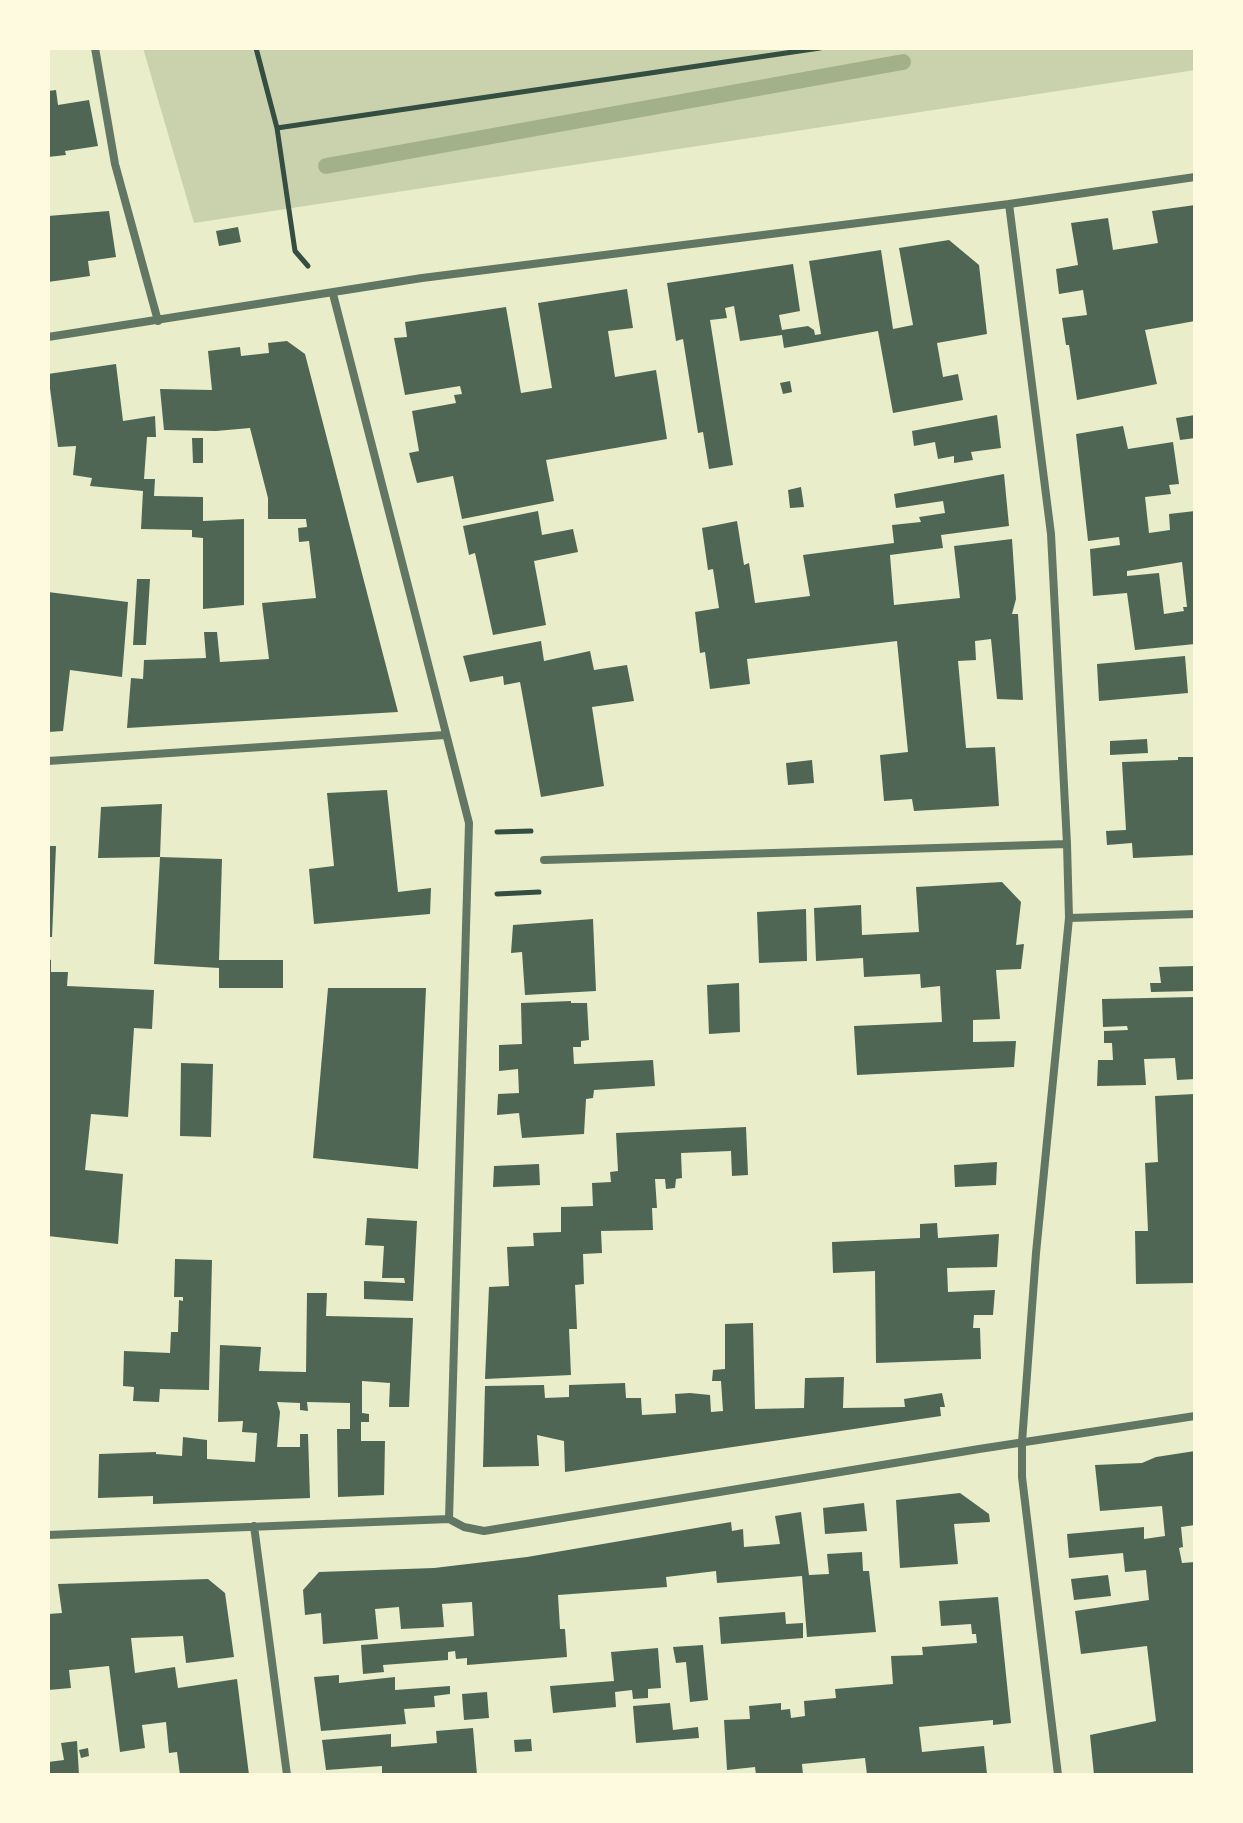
<!DOCTYPE html>
<style>
body{margin:0}
#map{position:relative;width:1243px;height:1823px;overflow:hidden;background:#e9edc9;font-family:"Nunito Sans",sans-serif}
canvas{display:block}
.frame{position:absolute;inset:0;border:50px solid #fefae0;pointer-events:none}
</style>
<div id="map">
<canvas width="1243" height="1823"></canvas>
<div class="frame"></div>
</div>
<script>
const ctx = document.querySelector('canvas').getContext('2d');
ctx.lineJoin = 'round';
function fill(path, color) {
  ctx.fillStyle = color;
  ctx.fill(path, 'evenodd');
}
function shape(rows) {
  const path = new Path2D();
  for (const r of rows) {
    path.moveTo(r[0], r[1]);
    for (let i = 2; i < r.length; i += 2) path.lineTo(r[i], r[i + 1]);
  }
  return path;
}
function stroke(path, color, width, dash) {
  ctx.strokeStyle = color;
  ctx.lineWidth = width;
  ctx.lineCap = dash ? 'butt' : 'round';
  ctx.setLineDash(dash || []);
  ctx.stroke(path);
}
fill(shape([
 [143,48,1195,48,1195,70,194,223]
]), '#cad2ad');
stroke(shape([
 [326,166,903,62]
]), '#a3b18a', 16);
fill(shape([
 [56,90,58,105,89,100,98,146,65,151,66,155,48,157,48,91],
 [1195,205,1195,321,1145,330,1157,384,1077,400,1069,345,1066,345,1062,318,1087,315,1083,290,1059,294,1056,269,1078,265,1071,223,1108,218,1113,250,1158,243,1152,211],
 [109,211,116,257,88,261,90,276,48,282,48,216],
 [238,227,241,242,219,246,216,231],
 [949,240,979,265,987,334,937,343,943,377,958,374,963,400,893,413,878,331,784,348,782,335,740,341,734,306,725,308,727,318,710,320,733,465,709,469,703,432,698,433,683,339,676,341,667,283,793,264,800,311,779,315,782,330,808,326,814,330,815,335,821,334,809,261,881,250,893,329,913,325,899,248],
 [627,289,633,328,608,331,615,377,656,370,667,439,546,460,554,501,462,519,453,476,417,483,409,453,419,451,412,411,456,403,454,395,462,394,460,386,405,395,394,338,407,337,405,322,506,307,521,393,552,388,538,303],
 [287,341,305,354,398,712,127,728,131,678,143,679,144,660,206,658,204,632,217,632,220,662,269,659,262,603,316,598,309,541,299,542,298,528,307,527,306,519,268,519,268,498,250,428,216,431,164,430,160,389,212,390,208,351,240,347,241,356,269,353,268,343],
 [116,364,123,421,155,416,156,437,147,437,144,479,155,479,154,496,203,497,203,521,244,519,244,605,203,609,203,538,192,537,192,530,141,529,143,491,90,486,92,478,73,475,76,446,58,447,48,374],
 [790,381,792,392,783,394,780,383],
 [997,415,1001,448,971,452,973,460,954,463,954,456,938,459,935,442,914,446,912,431],
 [1195,415,1195,438,1180,440,1176,418],
 [1123,426,1128,449,1173,442,1179,484,1169,485,1171,494,1145,497,1149,533,1170,530,1169,514,1195,511,1195,644,1135,650,1127,593,1093,596,1090,549,1120,545,1119,537,1088,541,1076,434],
 [1182,562,1187,607,1183,607,1184,611,1164,614,1159,573,1127,576,1127,571],
 [192,438,203,438,203,463,193,463],
 [1004,474,1009,526,941,535,943,548,890,555,894,605,960,598,954,546,1012,539,1016,599,1012,614,1018,614,1023,700,997,699,991,639,975,641,976,660,958,661,966,748,995,747,999,806,914,811,912,799,884,801,880,755,908,752,897,641,747,659,750,684,710,689,705,652,700,653,695,612,719,608,713,569,708,570,702,528,737,521,744,565,749,563,755,603,810,596,803,555,894,543,892,525,921,522,919,517,945,513,943,501,896,508,894,494],
 [801,487,804,507,790,508,788,490],
 [538,511,542,535,573,529,578,552,534,561,546,625,493,635,475,553,469,555,463,526],
 [137,579,150,579,146,645,133,645],
 [48,592,128,602,122,677,70,670,63,731,48,732],
 [541,641,544,661,590,651,594,670,627,665,634,701,592,707,604,786,541,797,520,682,504,685,503,676,470,682,463,656],
 [1185,656,1188,693,1099,701,1097,664],
 [1147,739,1148,753,1110,755,1110,741],
 [1178,757,1195,757,1195,855,1133,858,1132,843,1107,845,1106,831,1126,830,1122,762,1178,760],
 [812,760,814,783,788,785,786,763],
 [387,790,398,892,431,888,430,914,314,924,309,869,334,866,327,793],
 [162,804,160,857,98,858,101,807],
 [48,846,56,846,52,937,48,937],
 [160,857,222,859,219,960,283,960,283,988,219,988,219,968,154,964],
 [1002,882,1021,902,1016,945,1024,944,1021,969,996,970,1000,1019,973,1020,973,1042,1016,1041,1014,1067,857,1075,854,1026,942,1022,940,986,921,988,920,974,864,977,863,958,816,961,814,908,861,905,862,935,919,932,916,887],
 [806,909,807,961,759,963,757,912],
 [593,919,596,991,525,995,522,952,511,953,513,925],
 [48,959,51,960,51,972,68,972,67,986,154,990,152,1029,134,1028,128,1117,91,1114,85,1170,123,1174,118,1244,48,1236],
 [1195,966,1195,991,1151,992,1150,983,1161,983,1159,967],
 [739,983,740,1032,709,1034,707,985],
 [328,988,426,988,418,1169,313,1158],
 [1195,997,1195,1079,1177,1080,1175,1058,1144,1059,1146,1085,1097,1086,1098,1060,1113,1060,1112,1043,1104,1043,1104,1031,1128,1030,1127,1026,1103,1027,1102,999],
 [571,1001,571,1003,587,1003,589,1040,581,1041,581,1047,573,1047,574,1064,653,1060,655,1086,594,1090,593,1098,586,1099,584,1134,522,1138,519,1113,497,1115,498,1094,519,1093,518,1069,499,1071,499,1045,522,1044,521,1003],
 [181,1063,213,1064,211,1137,180,1136],
 [1195,1094,1195,1283,1136,1284,1135,1231,1148,1231,1145,1163,1158,1162,1155,1096],
 [746,1127,748,1175,732,1176,731,1151,681,1153,682,1178,676,1179,675,1188,666,1189,665,1179,655,1179,657,1208,652,1208,653,1230,601,1231,602,1253,583,1254,584,1284,575,1285,577,1329,569,1329,571,1375,485,1379,489,1287,509,1286,507,1247,534,1246,533,1233,561,1232,561,1207,593,1206,592,1183,611,1182,610,1172,618,1171,616,1133],
 [997,1162,996,1185,955,1187,954,1165],
 [539,1164,540,1185,493,1187,494,1166],
 [367,1218,417,1221,413,1301,364,1299,364,1281,405,1283,404,1278,382,1278,384,1246,365,1245],
 [937,1223,938,1238,999,1234,997,1267,947,1268,948,1292,995,1290,993,1315,974,1315,973,1328,980,1328,981,1359,876,1363,875,1271,833,1273,832,1242,920,1238,920,1224],
 [175,1259,212,1260,209,1390,160,1389,159,1402,133,1401,134,1387,123,1386,124,1351,170,1353,171,1332,178,1332,179,1300,183,1301,183,1297,174,1297],
 [307,1293,327,1293,326,1316,413,1318,409,1407,389,1407,390,1383,362,1381,362,1413,369,1414,369,1422,361,1422,361,1441,385,1441,384,1495,338,1497,337,1429,350,1429,350,1403,307,1402,308,1411,300,1410,300,1403,277,1402,280,1412,277,1447,300,1447,300,1434,308,1434,310,1498,153,1504,153,1496,98,1498,99,1454,156,1452,156,1454,182,1456,183,1437,207,1440,207,1459,255,1462,257,1433,242,1432,243,1421,218,1422,220,1345,261,1347,259,1371,306,1372],
 [753,1323,755,1409,804,1408,805,1378,844,1377,843,1408,905,1407,904,1399,942,1393,945,1407,940,1407,941,1416,565,1472,564,1441,537,1435,539,1466,483,1467,485,1386,544,1385,545,1398,569,1397,569,1385,625,1383,626,1398,641,1398,642,1415,676,1413,675,1394,690,1393,710,1395,711,1412,723,1411,721,1381,712,1381,713,1370,725,1369,725,1324],
 [1195,1451,1195,1525,1181,1527,1183,1547,1179,1548,1182,1563,1195,1562,1195,1712,1193,1712,1195,1775,1094,1775,1090,1735,1156,1721,1147,1646,1081,1654,1075,1611,1149,1600,1146,1570,1125,1572,1123,1553,1069,1558,1067,1534,1144,1527,1144,1539,1165,1536,1162,1506,1100,1511,1095,1465,1142,1463,1156,1457],
 [960,1493,989,1514,990,1522,954,1524,958,1564,900,1568,896,1500],
 [864,1503,867,1531,825,1534,823,1508],
 [801,1512,809,1575,829,1574,827,1554,862,1552,863,1571,869,1571,876,1632,807,1637,802,1576,717,1583,716,1571,666,1577,667,1587,558,1595,560,1629,565,1629,567,1657,467,1665,467,1658,456,1659,455,1651,448,1652,448,1660,383,1665,384,1672,363,1674,361,1645,474,1636,472,1602,442,1604,444,1627,401,1629,399,1607,375,1609,378,1639,323,1644,321,1613,305,1615,303,1590,319,1572,434,1568,527,1557,731,1522,732,1531,743,1529,744,1547,780,1544,775,1516],
 [1108,1575,1111,1596,1074,1600,1071,1579],
 [208,1579,225,1593,234,1657,186,1663,183,1636,131,1638,135,1673,175,1667,178,1688,237,1679,249,1775,180,1775,177,1752,169,1753,166,1722,142,1725,145,1748,120,1752,109,1666,69,1670,71,1688,48,1690,48,1614,62,1613,58,1584],
 [998,1597,1011,1723,993,1725,993,1720,919,1727,922,1752,984,1746,987,1774,867,1775,865,1758,802,1764,803,1775,756,1775,755,1767,727,1770,724,1720,750,1719,749,1706,781,1703,781,1710,790,1709,791,1718,805,1716,804,1701,836,1698,835,1689,893,1684,891,1656,923,1655,922,1647,977,1643,976,1634,972,1634,971,1624,941,1626,939,1601],
 [785,1612,786,1624,803,1623,803,1638,721,1644,719,1617],
 [703,1645,708,1700,690,1702,686,1662,676,1663,673,1647],
 [658,1648,661,1688,648,1689,648,1698,633,1699,632,1690,615,1692,616,1707,553,1713,550,1686,614,1681,611,1652],
 [339,1675,339,1683,395,1677,395,1690,450,1686,450,1694,434,1696,435,1707,404,1709,406,1724,321,1731,314,1677],
 [487,1692,489,1718,464,1720,462,1694],
 [670,1703,673,1730,698,1727,699,1738,636,1743,633,1706],
 [473,1728,477,1775,382,1775,382,1766,326,1770,322,1740,391,1734,391,1747,437,1743,436,1731],
 [531,1739,532,1751,515,1752,514,1740],
 [77,1741,79,1775,48,1775,48,1762,64,1760,61,1743],
 [88,1748,89,1756,81,1758,79,1750]
]), '#4f6655');
stroke(shape([
 [256,48,277,128,295,251,308,266],
 [277,128,820,48],
 [497,832,531,831],
 [497,894,539,892]
]), '#344e41', 5);
stroke(shape([
 [95,48,115,164,158,321],
 [1009,204,1051,534,1067,844,1069,918,1036,1253,1022,1442,1022,1477,1058,1775],
 [333,294,469,823,449,1519],
 [48,337,422,278,1009,204,1195,177],
 [48,761,445,735],
 [544,860,1067,844],
 [1069,918,1195,914],
 [254,1526,287,1775],
 [48,1535,449,1519,464,1527,484,1531,979,1449,1195,1416]
]), '#617663', 8);
</script>
